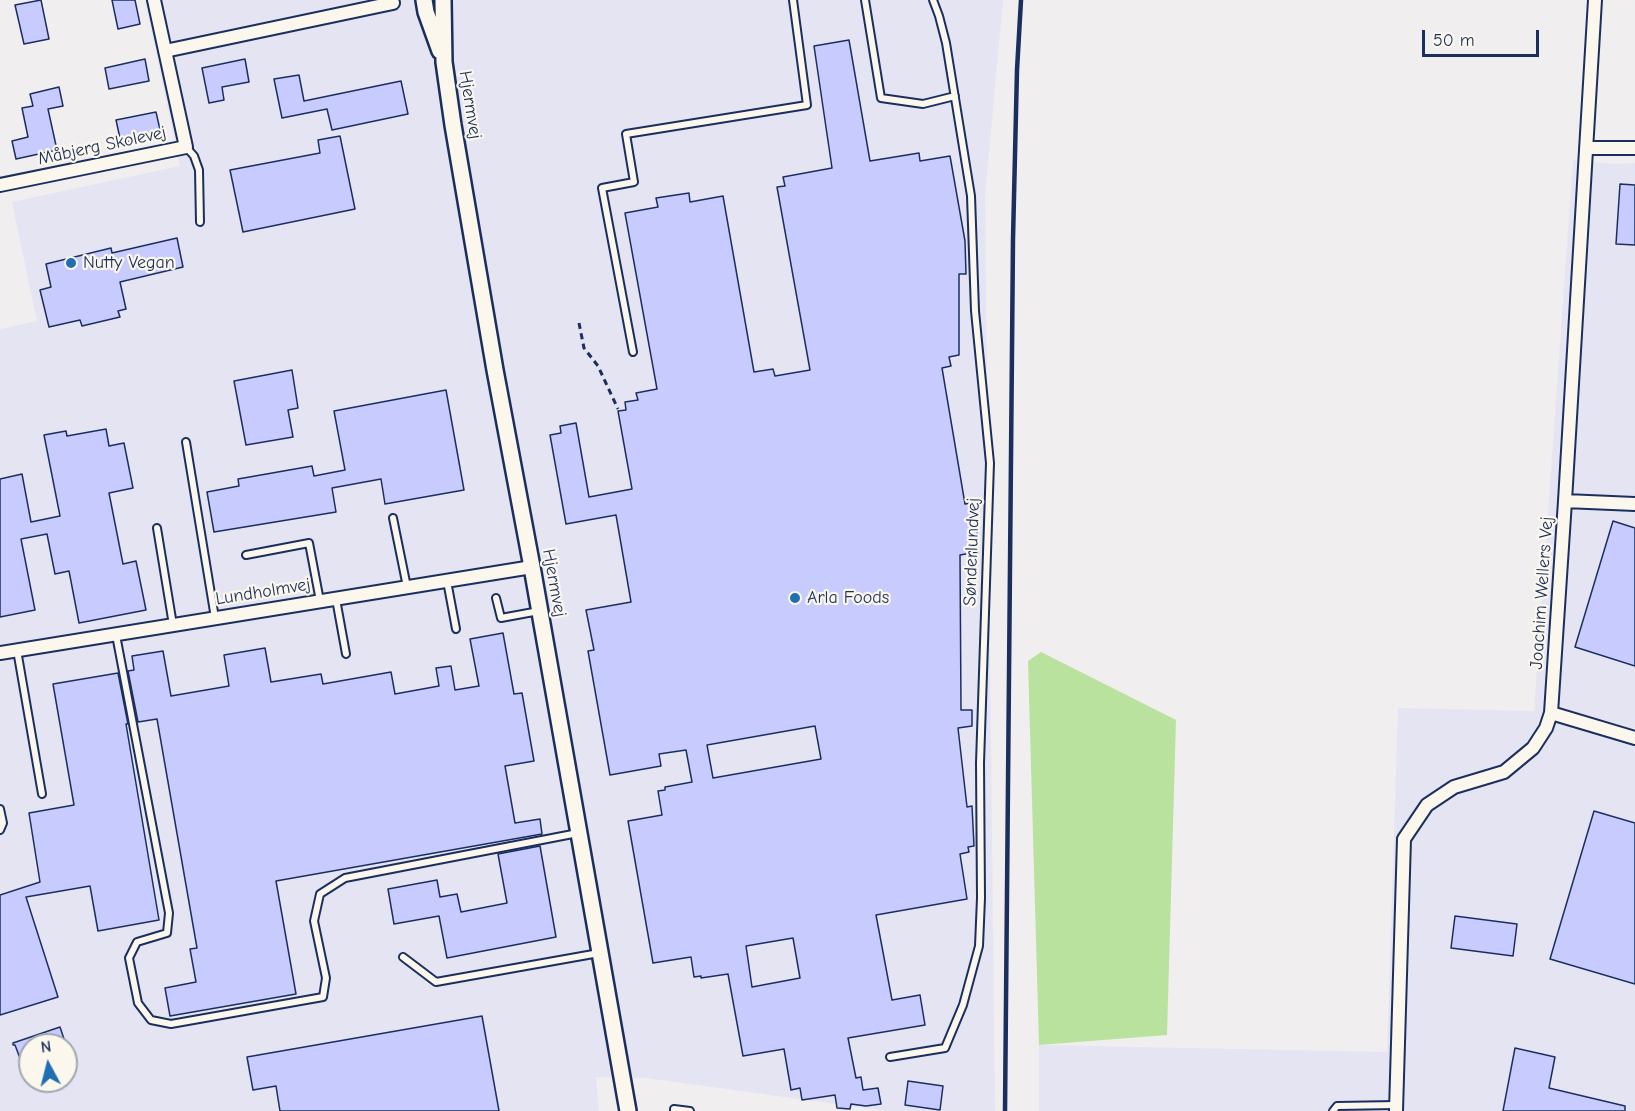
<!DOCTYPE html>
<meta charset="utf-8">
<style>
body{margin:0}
#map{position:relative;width:1635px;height:1111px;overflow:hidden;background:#f1eeef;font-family:"Comic Neue",sans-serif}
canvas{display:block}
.north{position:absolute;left:18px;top:1033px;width:60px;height:60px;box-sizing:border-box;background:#fbf7ec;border:2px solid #a1a7b3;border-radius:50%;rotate:353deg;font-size:16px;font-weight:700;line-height:24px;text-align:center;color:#1b2f5e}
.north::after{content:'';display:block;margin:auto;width:21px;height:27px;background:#1f6fb2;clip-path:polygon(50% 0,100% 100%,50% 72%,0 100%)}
.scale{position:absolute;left:1422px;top:30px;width:117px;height:27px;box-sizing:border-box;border:3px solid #1b2f5e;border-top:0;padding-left:8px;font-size:18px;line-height:21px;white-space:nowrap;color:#1b2f5e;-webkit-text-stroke:4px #fbf7ec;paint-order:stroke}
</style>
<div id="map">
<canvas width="1635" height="1111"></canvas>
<div class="north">N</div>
<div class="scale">50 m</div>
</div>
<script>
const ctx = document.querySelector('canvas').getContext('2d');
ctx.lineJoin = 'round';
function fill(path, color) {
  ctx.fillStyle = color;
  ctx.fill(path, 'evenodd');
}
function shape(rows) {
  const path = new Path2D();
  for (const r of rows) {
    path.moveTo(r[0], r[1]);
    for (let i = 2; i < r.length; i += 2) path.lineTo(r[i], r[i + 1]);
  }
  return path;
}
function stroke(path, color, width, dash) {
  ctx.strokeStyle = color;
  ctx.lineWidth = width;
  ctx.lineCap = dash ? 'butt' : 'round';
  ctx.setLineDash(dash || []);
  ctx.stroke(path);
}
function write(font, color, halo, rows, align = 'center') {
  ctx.font = font + ' "Comic Neue",sans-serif';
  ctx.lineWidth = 4.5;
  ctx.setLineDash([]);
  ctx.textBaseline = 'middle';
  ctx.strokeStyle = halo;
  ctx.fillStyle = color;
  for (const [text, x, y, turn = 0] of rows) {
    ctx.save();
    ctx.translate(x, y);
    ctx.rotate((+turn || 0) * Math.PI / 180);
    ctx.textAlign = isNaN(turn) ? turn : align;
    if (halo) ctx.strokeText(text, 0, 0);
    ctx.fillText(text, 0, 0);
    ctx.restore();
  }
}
fill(shape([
 [145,0,1003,0,985,196,995,1111,887,1111,646,1078,596,1077,599,1111,0,1111,0,329,37,321,12,202,180,166],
 [30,1045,66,1045,66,1081,30,1081],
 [1573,160,1614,164,1635,163,1635,1111,1039,1111,1039,1045,1387,1052,1398,708,1534,711]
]), '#e4e4f3');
fill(shape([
 [1041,652,1176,720,1167,1035,1039,1045,1028,661]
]), '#b9e29e');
const building = shape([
 [41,0,49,39,24,44,15,5,41,0],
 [112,0,135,0,140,24,118,29,112,0],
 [849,40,870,161,919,153,920,161,950,156,965,241,966,274,959,274,959,355,949,357,951,366,942,368,965,504,977,502,977,552,960,555,961,710,972,710,972,726,958,728,967,807,972,806,974,846,968,847,969,852,960,854,967,899,876,915,892,1000,920,995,925,1025,848,1038,856,1078,861,1077,863,1090,878,1088,881,1104,866,1106,851,1104,850,1109,837,1108,835,1095,802,1100,800,1088,791,1090,784,1049,743,1056,728,974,701,978,701,976,694,977,691,957,653,963,628,821,662,815,658,791,665,790,665,787,692,782,686,750,659,754,661,766,610,775,588,651,594,650,586,610,631,602,616,515,566,524,550,435,561,433,560,426,576,423,589,497,632,489,618,411,626,410,625,402,638,400,636,393,657,389,625,213,658,207,656,198,689,193,690,202,723,196,754,372,773,369,775,376,810,370,777,187,785,186,783,177,832,168,814,46,849,40],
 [815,726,821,759,713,778,707,745,815,726],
 [793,938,800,978,752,987,746,946,793,938],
 [145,59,149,81,109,89,105,68,145,59],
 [245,59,249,82,222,87,224,100,209,103,202,68,245,59],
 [299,75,304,101,401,81,408,114,332,130,327,109,282,118,274,79,299,75],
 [59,87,63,106,48,109,57,150,16,159,12,141,28,137,22,108,33,106,30,94,59,87],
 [156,112,161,134,121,143,116,120,156,112],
 [340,136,355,209,243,232,230,170,320,153,318,140,340,136],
 [1620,184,1635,185,1635,245,1616,244,1620,184],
 [177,238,183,267,120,282,126,309,118,311,120,317,82,326,80,320,49,327,40,290,51,287,46,264,111,248,112,253,177,238],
 [292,370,298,408,288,410,293,437,246,445,234,381,292,370],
 [446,390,464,490,385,504,381,479,332,488,336,512,214,532,207,492,239,486,238,479,312,466,314,476,345,470,334,411,446,390],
 [106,429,109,446,124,443,133,488,109,493,123,564,136,561,146,610,79,623,69,571,55,574,47,534,21,539,35,610,0,617,0,479,22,474,31,522,60,516,44,435,66,431,67,436,106,429],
 [1613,521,1635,528,1635,666,1575,647,1613,521],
 [503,633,514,694,522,693,534,761,505,766,515,823,540,819,542,834,276,881,296,994,170,1016,165,988,196,982,190,949,197,948,157,719,138,722,128,671,134,670,132,656,163,651,171,696,229,686,224,655,265,648,271,682,321,674,323,684,391,672,395,694,439,686,436,668,451,666,455,690,479,686,470,639,503,633],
 [118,673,128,724,126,724,159,920,98,931,90,886,26,897,58,997,0,1015,0,895,40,882,29,813,74,805,53,684,118,673],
 [1594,811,1635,823,1635,984,1550,959,1594,811],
 [540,846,556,937,447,958,439,916,394,924,388,889,437,880,440,897,457,894,461,912,507,903,498,854,540,846],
 [1455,916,1517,924,1513,956,1451,948,1455,916],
 [482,1016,499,1111,280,1111,276,1086,253,1090,247,1057,482,1016],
 [60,1027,66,1045,30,1045,30,1081,29,1082,15,1045,13,1045,13,1043,60,1027],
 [1515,1048,1555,1057,1549,1088,1625,1106,1625,1111,1503,1111,1515,1048],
 [908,1081,943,1086,940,1110,905,1105,908,1081]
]);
fill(building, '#c7cbfd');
stroke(building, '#1b2f5e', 1.5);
const service = shape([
 [865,0,881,98,923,104,955,96],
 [186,147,194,156,199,170,200,222],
 [633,352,602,188,634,182,626,134,807,105,793,0],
 [186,442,215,618],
 [393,518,407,587],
 [157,528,173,625],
 [246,555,309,543,320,601],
 [447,581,456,629],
 [496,598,501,618,539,611],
 [336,599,346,654],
 [116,635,169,913,167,933,137,942,129,958,138,1003,151,1020,171,1024,323,997,326,978,314,921,320,894,345,878,578,833],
 [17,650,42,794],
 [0,809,3,823,0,830],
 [403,957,436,982,599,953],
 [890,1057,945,1048,963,1005,979,946,981,898,980,763,990,463,975,311,971,196,946,43,939,16,933,0],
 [674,1111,674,1109,690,1111],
 [1333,1111,1337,1106,1396,1105]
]);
const minor = shape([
 [165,51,393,3],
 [1586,148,1635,148],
 [0,185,186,147,154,0],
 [1565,501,1635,504],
 [0,653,532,567],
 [1551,713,1635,738],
 [1396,1111,1404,839,1427,805,1454,787,1504,772,1533,748,1546,728,1551,713,1565,501,1595,0]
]);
const tertiary = shape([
 [424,0,426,12,440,51],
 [443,0,444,62,453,125,495,370,532,567,628,1111]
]);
stroke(service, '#1b2f5e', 10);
stroke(minor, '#1b2f5e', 16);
stroke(tertiary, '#1b2f5e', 20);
stroke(shape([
 [579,323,584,348,598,366,618,409]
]), '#1b2f5e', 3, [6, 4.5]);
stroke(service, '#fbf7ec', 6);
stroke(minor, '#fbf7ec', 12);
stroke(tertiary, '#fbf7ec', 15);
stroke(shape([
 [1005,1111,1013,239,1017,70,1021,0]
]), '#1b2f5e', 4.5);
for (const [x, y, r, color] of [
 [71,263,6,"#1f6fb2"],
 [795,598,6,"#1f6fb2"]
]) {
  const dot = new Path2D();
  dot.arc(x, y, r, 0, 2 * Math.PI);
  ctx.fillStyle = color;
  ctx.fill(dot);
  stroke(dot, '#fbf7ec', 2);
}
write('18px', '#1b2f5e', '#fbf7ec', [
 ["Hjermvej",470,105,81],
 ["Måbjerg Skolevej",102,146,-12],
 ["Sønderlundvej",972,552,-88],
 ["Hjermvej",554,583,80],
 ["Lundholmvej",263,592,-9],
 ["Joachim Wellers Vej",1542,593,-86]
]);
write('18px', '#1b2f5e', '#fbf7ec', [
 ["Nutty Vegan",83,263],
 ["Arla Foods",807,598]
], 'left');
</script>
